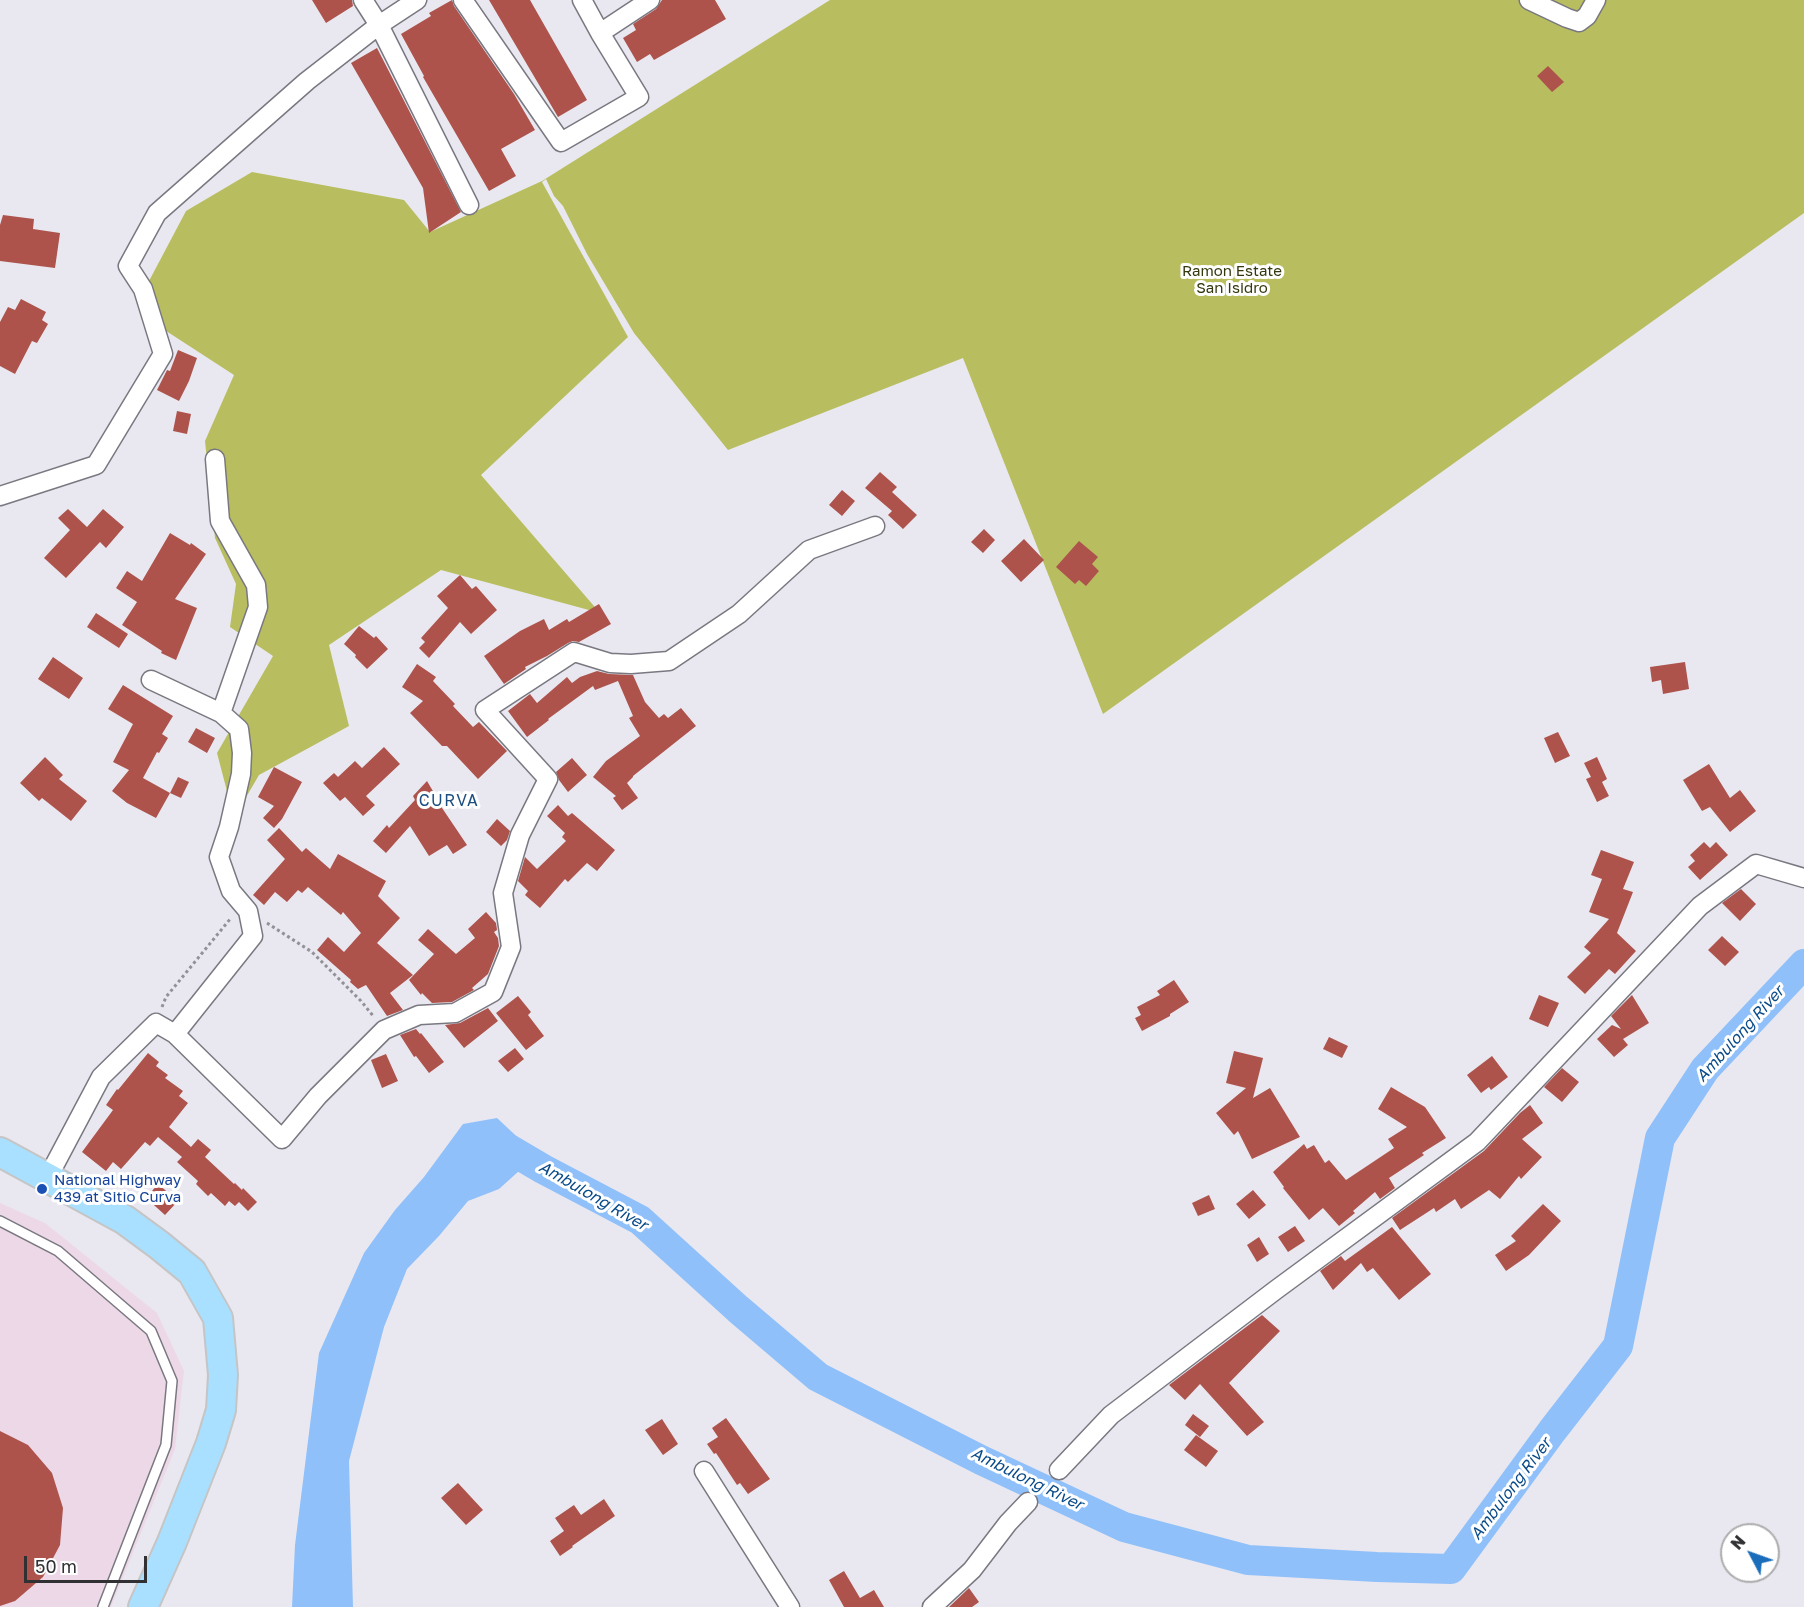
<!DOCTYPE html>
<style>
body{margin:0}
#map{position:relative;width:1804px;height:1607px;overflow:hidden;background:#e9e8f0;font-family:"Golos Text",sans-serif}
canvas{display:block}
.north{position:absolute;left:1720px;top:1523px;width:60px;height:60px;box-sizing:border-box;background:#fff;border:2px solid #adadae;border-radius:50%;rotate:311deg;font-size:16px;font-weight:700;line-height:24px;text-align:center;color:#313134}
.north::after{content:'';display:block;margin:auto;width:21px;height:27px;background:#196dbb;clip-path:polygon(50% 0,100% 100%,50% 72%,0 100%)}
.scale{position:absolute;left:24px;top:1556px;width:123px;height:27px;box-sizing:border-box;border:3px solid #313134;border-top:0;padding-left:8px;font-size:18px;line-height:21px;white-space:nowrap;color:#313134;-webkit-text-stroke:4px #fff;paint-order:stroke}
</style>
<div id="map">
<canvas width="1804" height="1607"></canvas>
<div class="north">N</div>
<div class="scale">50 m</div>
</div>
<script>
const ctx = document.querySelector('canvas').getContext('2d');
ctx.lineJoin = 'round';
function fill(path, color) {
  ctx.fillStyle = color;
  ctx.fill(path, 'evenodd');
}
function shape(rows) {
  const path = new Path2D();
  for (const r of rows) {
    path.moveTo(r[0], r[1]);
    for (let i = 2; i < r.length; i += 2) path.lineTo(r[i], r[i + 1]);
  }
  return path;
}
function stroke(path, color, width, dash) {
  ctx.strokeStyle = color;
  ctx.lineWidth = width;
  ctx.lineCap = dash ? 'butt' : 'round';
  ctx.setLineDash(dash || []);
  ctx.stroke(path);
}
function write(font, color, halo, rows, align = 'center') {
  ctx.font = font + ' "Golos Text",sans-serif';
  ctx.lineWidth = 6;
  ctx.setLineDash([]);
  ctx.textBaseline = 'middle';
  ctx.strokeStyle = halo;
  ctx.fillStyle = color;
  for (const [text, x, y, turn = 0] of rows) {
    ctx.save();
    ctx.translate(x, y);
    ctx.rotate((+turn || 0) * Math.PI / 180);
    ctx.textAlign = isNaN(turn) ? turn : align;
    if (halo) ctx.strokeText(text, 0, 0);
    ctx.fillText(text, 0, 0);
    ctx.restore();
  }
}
fill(shape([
 [0,1203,45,1223,157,1313,184,1371,175,1449,111,1607,0,1607]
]), '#edd8e7');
fill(shape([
 [830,0,1804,0,1804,213,1103,714,963,358,728,450,634,333,587,254,563,206,554,196,546,179,542,182,628,337,481,475,600,613,441,570,329,645,349,726,259,775,234,818,217,753,273,656,230,627,236,584,215,538,205,441,234,375,160,327,149,281,186,211,252,172,404,200,430,232,542,181]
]), '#b8be5f');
fill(shape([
 [497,1118,542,1160,543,1169,519,1171,499,1189,468,1201,439,1236,407,1269,384,1327,349,1461,353,1607,292,1607,295,1545,319,1353,364,1253,395,1210,424,1177,463,1124]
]), '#90c0f9');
stroke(shape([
 [509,1149,543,1169,640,1220,738,1309,818,1377,981,1460,1124,1527,1248,1560,1377,1567,1451,1569,1552,1431,1618,1346,1660,1138,1705,1069,1804,964]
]), '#90c0f9', 30);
fill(shape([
 [312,0,352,0,353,6,326,23],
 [452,0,454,6,514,94,535,130,501,149,516,176,489,191,423,77,424,76,401,34,431,16,429,13],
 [489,0,530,0,587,100,558,117],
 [662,0,715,0,726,19,654,60,650,54,637,62,623,38,636,30,633,24,656,9],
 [377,48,461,212,429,233,423,188,351,63],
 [1548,66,1564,82,1552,92,1537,76],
 [3,215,34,219,33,229,60,233,55,268,0,261,0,225],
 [21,299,46,312,42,320,48,324,37,343,32,341,15,374,0,366,0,322,8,307,15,310],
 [178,350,197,358,189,381,179,401,157,390,167,370,170,371],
 [177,411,191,414,187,434,173,431],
 [880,472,897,487,892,492,917,515,903,529,888,515,892,511,865,488],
 [842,490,855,501,842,516,829,505],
 [68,509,87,527,103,509,124,527,106,548,100,542,66,578,44,558,70,530,58,518],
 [984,529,995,540,983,553,971,542],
 [170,533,190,545,191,543,206,554,175,599,197,608,176,660,161,653,162,651,122,625,137,602,116,588,127,571,142,581],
 [1024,539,1044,560,1021,582,1001,561],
 [1079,541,1098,557,1092,564,1099,571,1086,586,1079,580,1075,584,1056,567],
 [460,575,472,589,476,586,497,610,471,634,460,622,429,658,419,648,425,642,421,638,448,608,437,596],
 [599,604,611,624,579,642,573,641,568,643,547,656,525,667,526,669,504,684,484,656,520,631,544,619,549,630,567,619,569,622],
 [96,613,128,634,119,648,87,627],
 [359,626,374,638,376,636,388,649,367,669,355,657,356,655,344,644],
 [53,657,83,678,69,699,38,679],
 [1685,662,1689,689,1663,694,1661,680,1652,682,1650,667],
 [417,664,436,677,433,681,455,704,453,706,473,727,479,722,507,751,478,779,447,746,442,746,410,713,423,701,402,687],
 [597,671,609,674,633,675,645,702,659,718,664,714,668,718,681,708,696,726,633,776,633,777,627,783,638,798,622,810,613,798,616,796,593,777,606,761,640,736,629,718,633,716,618,681,595,690,593,686,548,719,549,720,527,737,508,711,530,694,537,703,567,677,572,683,580,677],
 [123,685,173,716,162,734,168,738,159,753,157,752,143,778,170,793,156,818,127,803,112,791,129,770,113,762,133,724,108,709],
 [196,728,215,738,207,753,188,742],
 [1558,732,1570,756,1555,763,1544,738],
 [384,747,400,764,366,796,375,805,363,816,345,797,340,801,323,783,334,773,338,777,355,761,362,768],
 [45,757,63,775,59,779,87,801,71,821,42,798,39,801,20,783],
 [1597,757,1607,779,1602,782,1609,796,1597,802,1586,779,1591,777,1584,763],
 [572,758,587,775,568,792,559,780,556,772],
 [1709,764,1730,798,1740,790,1756,811,1730,832,1710,807,1702,811,1683,780],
 [274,767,302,782,282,819,274,828,263,818,274,806,258,797],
 [178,777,189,782,181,798,170,793],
 [427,781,437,798,436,799,467,845,453,854,447,845,429,856,410,826,386,853,373,841,387,825,389,828,415,800,413,796],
 [558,805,568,816,572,813,615,850,597,871,587,863,568,882,565,879,540,908,525,895,528,891,518,881,525,857,537,869,566,841,562,837,565,833,547,816],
 [497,819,510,831,507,840,501,846,486,832],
 [279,828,302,852,306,848,330,869,338,854,386,881,378,896,400,918,377,943,413,975,390,993,403,1010,387,1016,366,985,358,989,350,982,351,980,317,950,328,937,344,952,361,933,343,912,341,915,308,887,302,893,298,890,287,902,275,892,264,905,253,895,285,859,267,840],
 [1704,842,1710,848,1716,842,1728,855,1700,880,1688,867,1695,861,1690,855],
 [1601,850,1634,862,1623,889,1633,892,1617,933,1636,951,1615,974,1609,969,1585,994,1567,977,1591,953,1584,947,1609,919,1589,912,1602,879,1591,875],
 [1741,889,1756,904,1740,921,1722,903],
 [486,912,496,923,497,930,494,932,498,938,499,946,488,974,472,988,474,990,452,1002,432,1003,422,993,421,995,409,980,434,954,418,940,428,929,456,954,475,938,468,929],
 [1722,936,1739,952,1725,966,1708,950],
 [1174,980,1189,1002,1170,1014,1170,1016,1142,1031,1135,1018,1141,1015,1137,1007,1160,995,1157,991],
 [1539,995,1559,1003,1548,1027,1529,1019],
 [1632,995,1649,1023,1623,1039,1628,1045,1614,1057,1597,1039,1612,1025,1621,1029,1611,1016],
 [518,996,531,1012,528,1015,544,1036,526,1050,496,1013],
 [488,1008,498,1021,464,1048,445,1025,460,1023],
 [416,1029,420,1034,421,1033,444,1062,429,1073,416,1056,414,1057,400,1035],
 [1329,1037,1348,1046,1342,1058,1323,1049],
 [515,1048,524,1059,508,1072,498,1061],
 [1234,1051,1263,1058,1253,1098,1270,1088,1300,1137,1252,1159,1238,1131,1234,1135,1216,1113,1246,1088,1226,1083],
 [148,1053,159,1062,156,1066,168,1075,165,1078,183,1091,179,1096,188,1103,169,1127,191,1147,198,1139,211,1150,205,1157,234,1184,235,1183,242,1190,243,1188,257,1202,248,1211,239,1202,235,1206,229,1201,225,1206,211,1193,208,1196,196,1184,198,1181,177,1162,182,1157,158,1137,150,1146,145,1142,121,1169,113,1162,106,1171,82,1152,113,1110,106,1105,117,1089,118,1090],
 [386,1054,398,1081,382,1088,371,1060],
 [1492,1056,1508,1077,1491,1090,1489,1087,1481,1093,1467,1075],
 [1562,1068,1579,1082,1562,1102,1544,1087],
 [1391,1087,1425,1107,1446,1138,1422,1153,1424,1155,1389,1178,1395,1188,1380,1199,1375,1192,1353,1211,1355,1213,1339,1226,1323,1208,1309,1220,1283,1188,1284,1187,1273,1172,1304,1144,1307,1149,1314,1145,1325,1163,1329,1160,1346,1180,1394,1148,1388,1139,1407,1127,1378,1109],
 [1530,1105,1543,1123,1522,1139,1542,1157,1521,1179,1519,1176,1500,1199,1489,1190,1461,1209,1455,1199,1436,1212,1434,1208,1400,1230,1392,1218,1484,1151,1520,1113],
 [158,1184,178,1201,165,1215,146,1198],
 [1253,1190,1266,1205,1249,1219,1236,1204],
 [1209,1195,1215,1209,1198,1216,1192,1203],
 [1543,1204,1561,1221,1529,1255,1506,1271,1495,1255,1516,1241,1511,1236],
 [1295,1226,1305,1241,1288,1252,1278,1237],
 [1392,1227,1431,1274,1399,1300,1373,1268,1367,1272,1361,1263,1333,1290,1320,1271,1341,1256,1345,1261],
 [1259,1237,1269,1254,1257,1262,1247,1245],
 [1262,1315,1280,1331,1229,1383,1264,1422,1247,1436,1200,1384,1185,1400,1169,1385],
 [1193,1414,1209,1426,1200,1437,1185,1425],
 [726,1418,770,1479,748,1494,740,1483,737,1485,716,1453,714,1454,707,1444,718,1437,712,1428],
 [662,1419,678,1444,663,1455,645,1430],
 [0,1431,28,1445,52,1473,63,1508,60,1545,43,1577,15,1601,0,1606],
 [1196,1435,1218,1451,1206,1467,1184,1450],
 [458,1483,483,1510,466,1525,441,1498],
 [604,1499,615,1516,572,1546,573,1547,560,1556,550,1541,564,1531,555,1518,574,1505,581,1515],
 [844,1571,860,1598,874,1590,884,1607,844,1607,829,1580],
 [969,1588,979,1602,972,1607,949,1607]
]), '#ad534c');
const service = shape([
 [0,1221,58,1251,151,1331,172,1381,166,1445,103,1607]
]);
const minor = shape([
 [363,0,379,25,469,205],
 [463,0,561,142,639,97,600,33,582,0],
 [1529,0,1567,18,1579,22,1587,16,1596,0],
 [600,33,650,0],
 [215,459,220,521,256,585,258,607,221,713],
 [0,496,96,465,163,354,143,289,128,266,157,213,307,81,379,25,417,0],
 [151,680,221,713,239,729,242,753,241,774,229,827,219,857,231,891,248,911,253,936,175,1034],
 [47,1179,101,1077,156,1023,175,1034,282,1139,318,1096,384,1030,419,1015,455,1013,493,992,511,947,503,893,520,835,548,779,485,710,574,652,610,663,631,664,669,661,739,614,809,550,875,526],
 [1059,1470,1111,1415,1277,1289,1477,1142,1700,906,1756,864,1804,878],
 [704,1471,790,1607],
 [932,1607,972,1570,1008,1523,1028,1502]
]);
const primary = shape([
 [0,1152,125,1220,159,1245,192,1272,218,1318,223,1375,221,1410,211,1443,172,1542,143,1607]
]);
stroke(service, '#797880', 12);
stroke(minor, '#797880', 21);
stroke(primary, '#c5c5c6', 32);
stroke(shape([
 [267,923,312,952,361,1001,374,1017],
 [162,1007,166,997,231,918]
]), '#929197', 3, [3, 3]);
stroke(service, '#fff', 9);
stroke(minor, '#fff', 18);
stroke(primary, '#a9dfff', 28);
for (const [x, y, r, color] of [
 [42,1189,6,"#1a4fb4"]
]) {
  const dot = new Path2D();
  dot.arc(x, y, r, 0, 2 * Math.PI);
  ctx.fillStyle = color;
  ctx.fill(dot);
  stroke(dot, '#fff', 2);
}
write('15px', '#35380f', '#fff', [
 ["Ramon Estate",1232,271],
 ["San Isidro",1232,288]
]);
write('15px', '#164399', '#fff', [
 ["National Highway",54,1180],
 ["439 at Sitio Curva",54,1197]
], 'left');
ctx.letterSpacing = '1.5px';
write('16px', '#1c4e80', '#fff', [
 ["CURVA",449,801]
]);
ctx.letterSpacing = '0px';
write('italic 16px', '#094b89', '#fff', [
 ["Ambulong River",1740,1034,-48],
 ["Ambulong River",593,1196,30],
 ["Ambulong River",1027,1479,26],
 ["Ambulong River",1511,1489,-53]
]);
</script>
